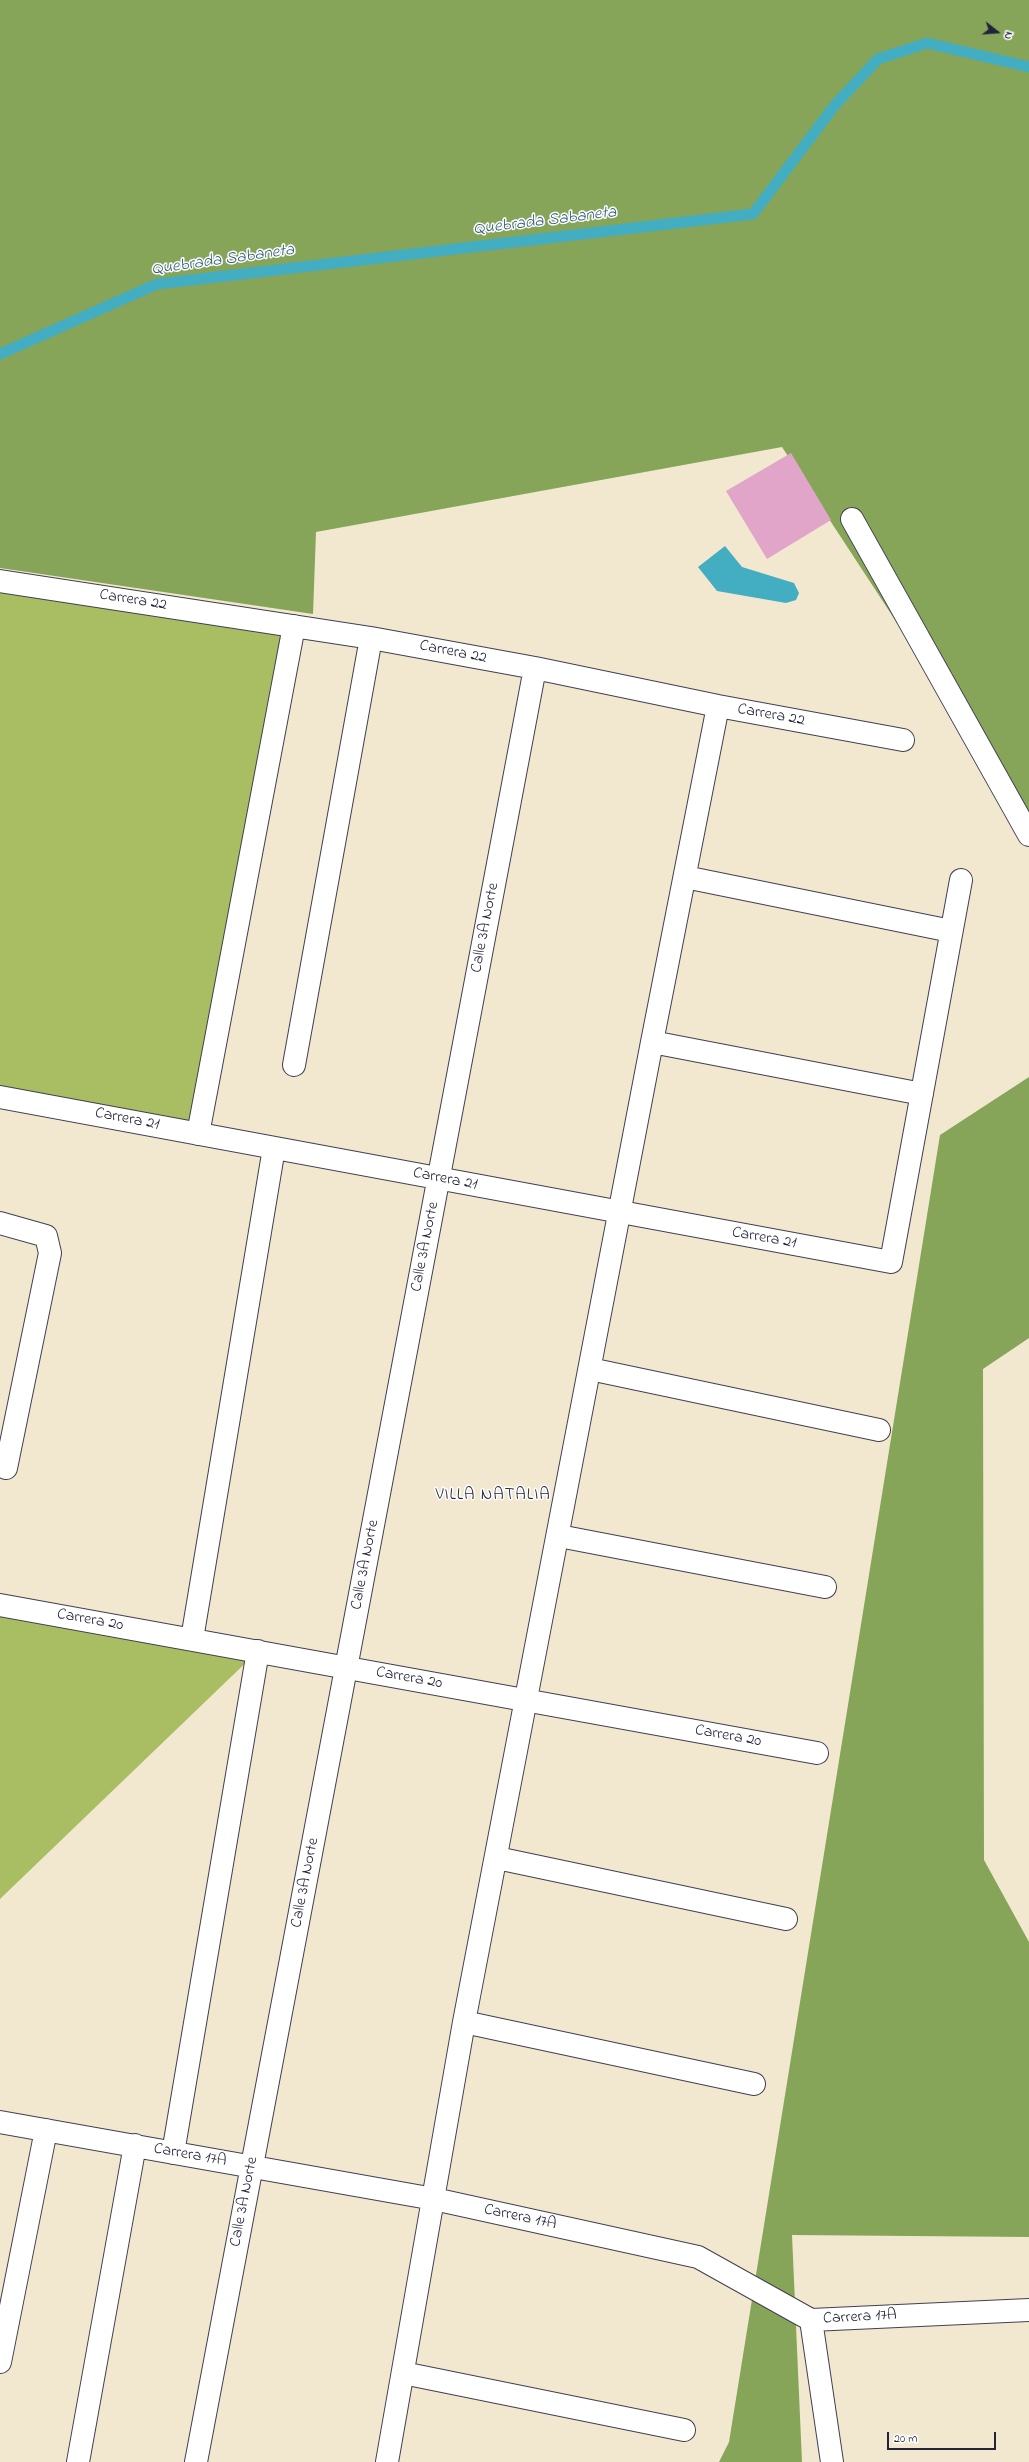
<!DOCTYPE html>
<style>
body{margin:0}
#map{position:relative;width:1029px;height:2462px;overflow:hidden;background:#f2e8d0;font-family:"Indie Flower",sans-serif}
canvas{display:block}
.north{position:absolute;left:977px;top:12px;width:40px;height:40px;-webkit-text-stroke:3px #fff;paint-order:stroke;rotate:107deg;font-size:11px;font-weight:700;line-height:16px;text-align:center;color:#22223b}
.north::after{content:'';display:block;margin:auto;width:14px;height:18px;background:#22223b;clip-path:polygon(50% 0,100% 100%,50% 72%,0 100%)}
.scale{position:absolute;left:887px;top:2432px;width:109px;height:18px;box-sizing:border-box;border:2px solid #22223b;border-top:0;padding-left:5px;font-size:12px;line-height:14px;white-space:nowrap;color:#22223b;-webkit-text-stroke:3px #fff;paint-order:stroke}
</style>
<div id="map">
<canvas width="1029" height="2462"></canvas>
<div class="north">N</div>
<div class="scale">20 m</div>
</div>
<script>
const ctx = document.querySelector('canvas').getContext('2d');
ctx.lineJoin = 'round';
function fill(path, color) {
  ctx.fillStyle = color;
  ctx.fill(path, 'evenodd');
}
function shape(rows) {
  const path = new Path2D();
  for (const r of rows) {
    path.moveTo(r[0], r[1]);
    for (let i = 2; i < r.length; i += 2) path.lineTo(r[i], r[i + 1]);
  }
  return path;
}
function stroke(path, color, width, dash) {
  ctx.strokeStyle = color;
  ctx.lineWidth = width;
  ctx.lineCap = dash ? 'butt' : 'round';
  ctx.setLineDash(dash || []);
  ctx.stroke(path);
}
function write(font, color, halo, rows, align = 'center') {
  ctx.font = font + ' "Indie Flower",sans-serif';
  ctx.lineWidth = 3;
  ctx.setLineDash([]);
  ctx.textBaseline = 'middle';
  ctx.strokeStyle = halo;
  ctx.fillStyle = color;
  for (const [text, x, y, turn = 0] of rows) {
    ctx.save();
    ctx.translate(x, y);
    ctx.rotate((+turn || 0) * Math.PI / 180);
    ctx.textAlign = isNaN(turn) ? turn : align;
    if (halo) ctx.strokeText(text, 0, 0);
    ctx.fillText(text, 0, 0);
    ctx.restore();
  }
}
fill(shape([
 [0,581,294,626,198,1134,0,1097],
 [0,1605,258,1651,0,1899]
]), '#a9be63');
fill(shape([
 [0,0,1029,0,1029,825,782,447,316,532,313,614,0,568],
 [1029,1077,1029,1338,983,1369,984,1860,1029,1942,1029,2237,792,2235,802,2462,719,2462,729,2442,940,1135]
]), '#86a559');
fill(shape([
 [725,546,742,567,794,583,799,593,796,600,786,603,717,591,698,567]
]), '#43adc2');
stroke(shape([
 [0,354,157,284,753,214,835,105,878,59,927,43,1029,67]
]), '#43adc2', 11);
fill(shape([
 [791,453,831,520,767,559,726,491]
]), '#e0a5c9');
const minor = shape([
 [852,519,1029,835],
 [0,581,371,638,535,668,718,706,903,740],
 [685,877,951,931],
 [652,1042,922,1094],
 [294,1065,371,638],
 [0,1097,891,1262,961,880],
 [198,1134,294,626],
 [0,1223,46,1236,50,1253,6,1468],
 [590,1369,879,1430],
 [559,1536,825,1587],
 [0,1605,817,1753],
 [192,1639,274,1148],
 [497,1858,786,1919],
 [464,2022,754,2084],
 [0,2122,434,2199,698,2257,811,2320,1029,2310],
 [173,2153,258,1651],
 [811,2320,832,2462],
 [0,2362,46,2130],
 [403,2373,684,2430],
 [78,2462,135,2145],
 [196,2462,535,668],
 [387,2462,464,2022,652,1042,718,706]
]);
stroke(minor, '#414051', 24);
stroke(minor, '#fff', 22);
write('16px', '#22223b', '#fff', [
 ["Carrera 22",133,601,9],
 ["Carrera 22",453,653,11],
 ["Carrera 22",771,716,10],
 ["Calle 3A Norte",486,928,-79],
 ["Carrera 21",127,1120,11],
 ["Carrera 21",445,1180,11],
 ["Carrera 21",764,1239,10],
 ["Calle 3A Norte",426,1247,-79],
 ["Calle 3A Norte",366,1565,-79],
 ["Carrera 20",90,1621,10],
 ["Carrera 20",409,1679,10],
 ["Carrera 20",728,1737,10],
 ["Calle 3A Norte",306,1883,-79],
 ["Carrera 17A",190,2156,10],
 ["Calle 3A Norte",245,2202,-79],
 ["Carrera 17A",520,2218,12],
 ["Carrera 17A",860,2318,-3]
]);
write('italic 17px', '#316178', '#fff', [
 ["Quebrada Sabaneta",545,222,-7],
 ["Quebrada Sabaneta",223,261,-8]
]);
ctx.letterSpacing = '1px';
write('17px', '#22223b', '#fff', [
 ["VILLA NATALIA",493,1496]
]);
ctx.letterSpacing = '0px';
</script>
